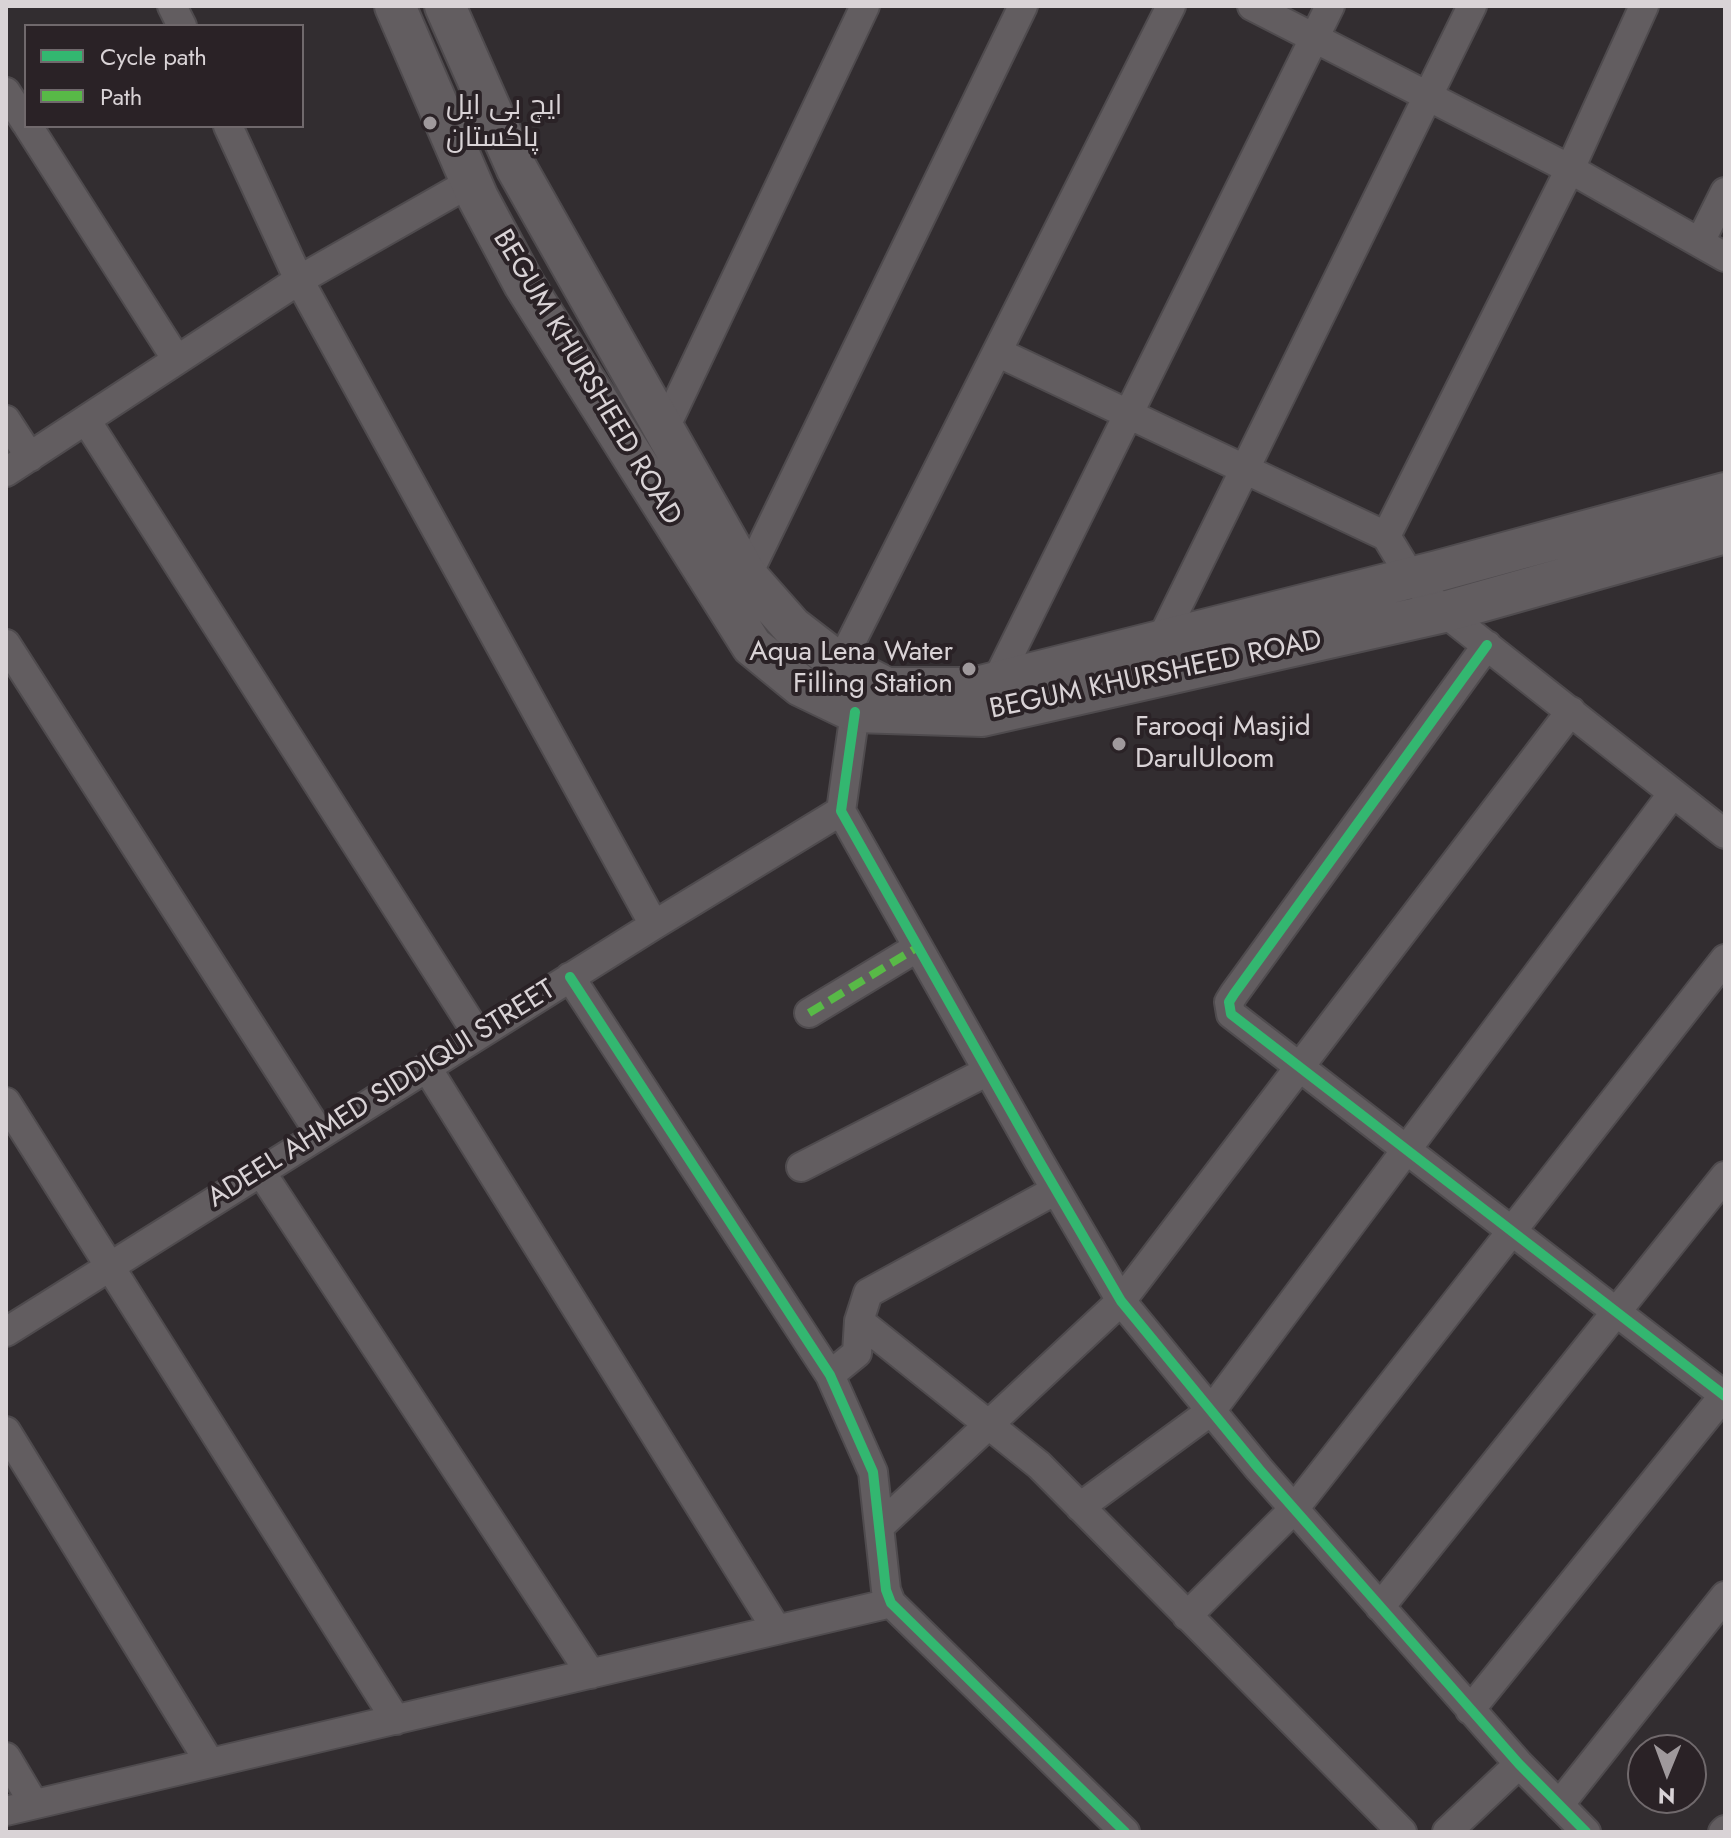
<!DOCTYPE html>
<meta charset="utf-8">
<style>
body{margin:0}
#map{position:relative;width:1731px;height:1838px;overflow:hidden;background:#322d30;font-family:Jost,sans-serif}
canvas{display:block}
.frame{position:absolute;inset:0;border:8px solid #d9d3d6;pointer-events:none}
.legend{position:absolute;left:24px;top:24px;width:280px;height:104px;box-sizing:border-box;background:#2a2226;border:2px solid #70696c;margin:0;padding:10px 14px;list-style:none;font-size:24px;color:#d9d3d6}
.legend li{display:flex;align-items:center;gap:16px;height:40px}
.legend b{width:40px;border:2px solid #70696c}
.north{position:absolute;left:1627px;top:1734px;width:80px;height:80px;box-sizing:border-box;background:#2a2226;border:2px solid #70696c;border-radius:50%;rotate:181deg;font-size:22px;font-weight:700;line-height:32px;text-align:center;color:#d9d3d6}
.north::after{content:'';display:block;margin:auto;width:28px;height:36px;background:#9f999c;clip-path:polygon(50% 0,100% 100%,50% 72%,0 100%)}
</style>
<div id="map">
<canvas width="1731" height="1838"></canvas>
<div class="frame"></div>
<ul class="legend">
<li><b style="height:10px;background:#33b770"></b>Cycle path</li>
<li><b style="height:10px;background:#58b947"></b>Path</li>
</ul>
<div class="north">N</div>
</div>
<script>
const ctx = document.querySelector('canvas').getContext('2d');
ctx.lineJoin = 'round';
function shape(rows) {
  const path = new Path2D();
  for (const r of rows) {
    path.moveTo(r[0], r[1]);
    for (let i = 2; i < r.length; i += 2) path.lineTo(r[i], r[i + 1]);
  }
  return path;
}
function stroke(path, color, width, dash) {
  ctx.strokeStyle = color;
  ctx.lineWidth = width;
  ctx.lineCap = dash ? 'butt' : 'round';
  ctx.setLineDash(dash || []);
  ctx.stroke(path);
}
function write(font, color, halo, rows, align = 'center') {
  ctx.font = font + ' Jost,Cairo,sans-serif';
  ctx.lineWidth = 8;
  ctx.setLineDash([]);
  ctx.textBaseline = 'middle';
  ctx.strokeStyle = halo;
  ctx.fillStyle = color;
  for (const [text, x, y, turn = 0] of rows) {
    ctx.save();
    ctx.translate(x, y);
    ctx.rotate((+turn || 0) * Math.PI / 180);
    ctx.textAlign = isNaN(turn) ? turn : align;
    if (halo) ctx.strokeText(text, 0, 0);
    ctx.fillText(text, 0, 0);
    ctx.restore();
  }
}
const street = shape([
 [172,6,182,26],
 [1252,6,1570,169,1725,257],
 [6,92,26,123],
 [28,126,177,360],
 [228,126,299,280,654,925],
 [1700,242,1725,192],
 [997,352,1386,536,1411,577,1444,612,1725,834],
 [6,420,30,457],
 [86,420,478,1035],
 [664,430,865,6],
 [6,472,299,280,471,182],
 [1386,536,1570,169,1644,6],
 [747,576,1023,6],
 [1161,640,1472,6],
 [6,644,320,1134],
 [1487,645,1234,994,1229,1002,1231,1014,1725,1396],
 [840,664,1171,6],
 [996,682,1330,6],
 [855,712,841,811,1038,1159,1121,1301,1259,1469,1519,1764,1586,1832],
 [570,977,830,1375,873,1472,886,1590,891,1603,1125,1832],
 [809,1013,918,947],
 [427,1068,777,1630],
 [6,1102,396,1720],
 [801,1167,988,1071],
 [261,1172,591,1674],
 [859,1321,1039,1465,1402,1832],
 [6,1332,654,925,841,811],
 [830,1375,857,1353,859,1321,868,1293,1056,1190],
 [6,1431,210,1763],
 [1080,1507,1211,1411,1673,793],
 [879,1527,1121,1301,1571,711],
 [1380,1607,1725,1176],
 [1187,1616,1294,1509,1725,959],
 [1470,1710,1725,1394],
 [6,1757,34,1804],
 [1559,1805,1725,1596],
 [6,1811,891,1603],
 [1447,1832,1519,1764],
 [1723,1832,1725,1830]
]);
const secondary = shape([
 [395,6,478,198,524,284,752,646,801,686,855,712,982,716,1444,612,1725,533],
 [445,6,517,169,747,576,792,627,840,664,887,688,973,688,1438,571,1725,493]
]);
stroke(street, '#4f4b4e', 32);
stroke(secondary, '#4f4b4e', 44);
stroke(street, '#625d60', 28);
stroke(secondary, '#625d60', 40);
stroke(shape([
 [809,1013,918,947]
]), '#58b947', 8, [16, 8]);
stroke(shape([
 [1487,645,1234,994,1229,1002,1231,1014,1725,1396],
 [855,712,841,811,1038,1159,1121,1301,1259,1469,1519,1764,1586,1832],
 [570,977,830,1375,873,1472,886,1590,891,1603,1125,1832]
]), '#33b770', 10);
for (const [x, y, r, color] of [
 [430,123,8,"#9f999c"],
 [969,669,8,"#9f999c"],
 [1119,744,8,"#9f999c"]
]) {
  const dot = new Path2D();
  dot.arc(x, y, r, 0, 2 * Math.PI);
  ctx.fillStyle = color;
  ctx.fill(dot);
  stroke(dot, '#2a2226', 3);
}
write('28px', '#d9d3d6', '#2a2226', [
 ["ایچ بی ایل",446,107],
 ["پاکستان",446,139],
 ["Aqua Lena Water",953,653,"right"],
 ["Filling Station",953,685,"right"],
 ["Farooqi Masjid",1135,728],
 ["DarulUloom",1135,760]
], 'left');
write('28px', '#d9d3d6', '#2a2226', [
 ["BEGUM KHURSHEED ROAD",586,378,59],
 ["BEGUM KHURSHEED ROAD",1156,676,-12],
 ["ADEEL AHMED SIDDIQUI STREET",382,1095,-32]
]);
</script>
